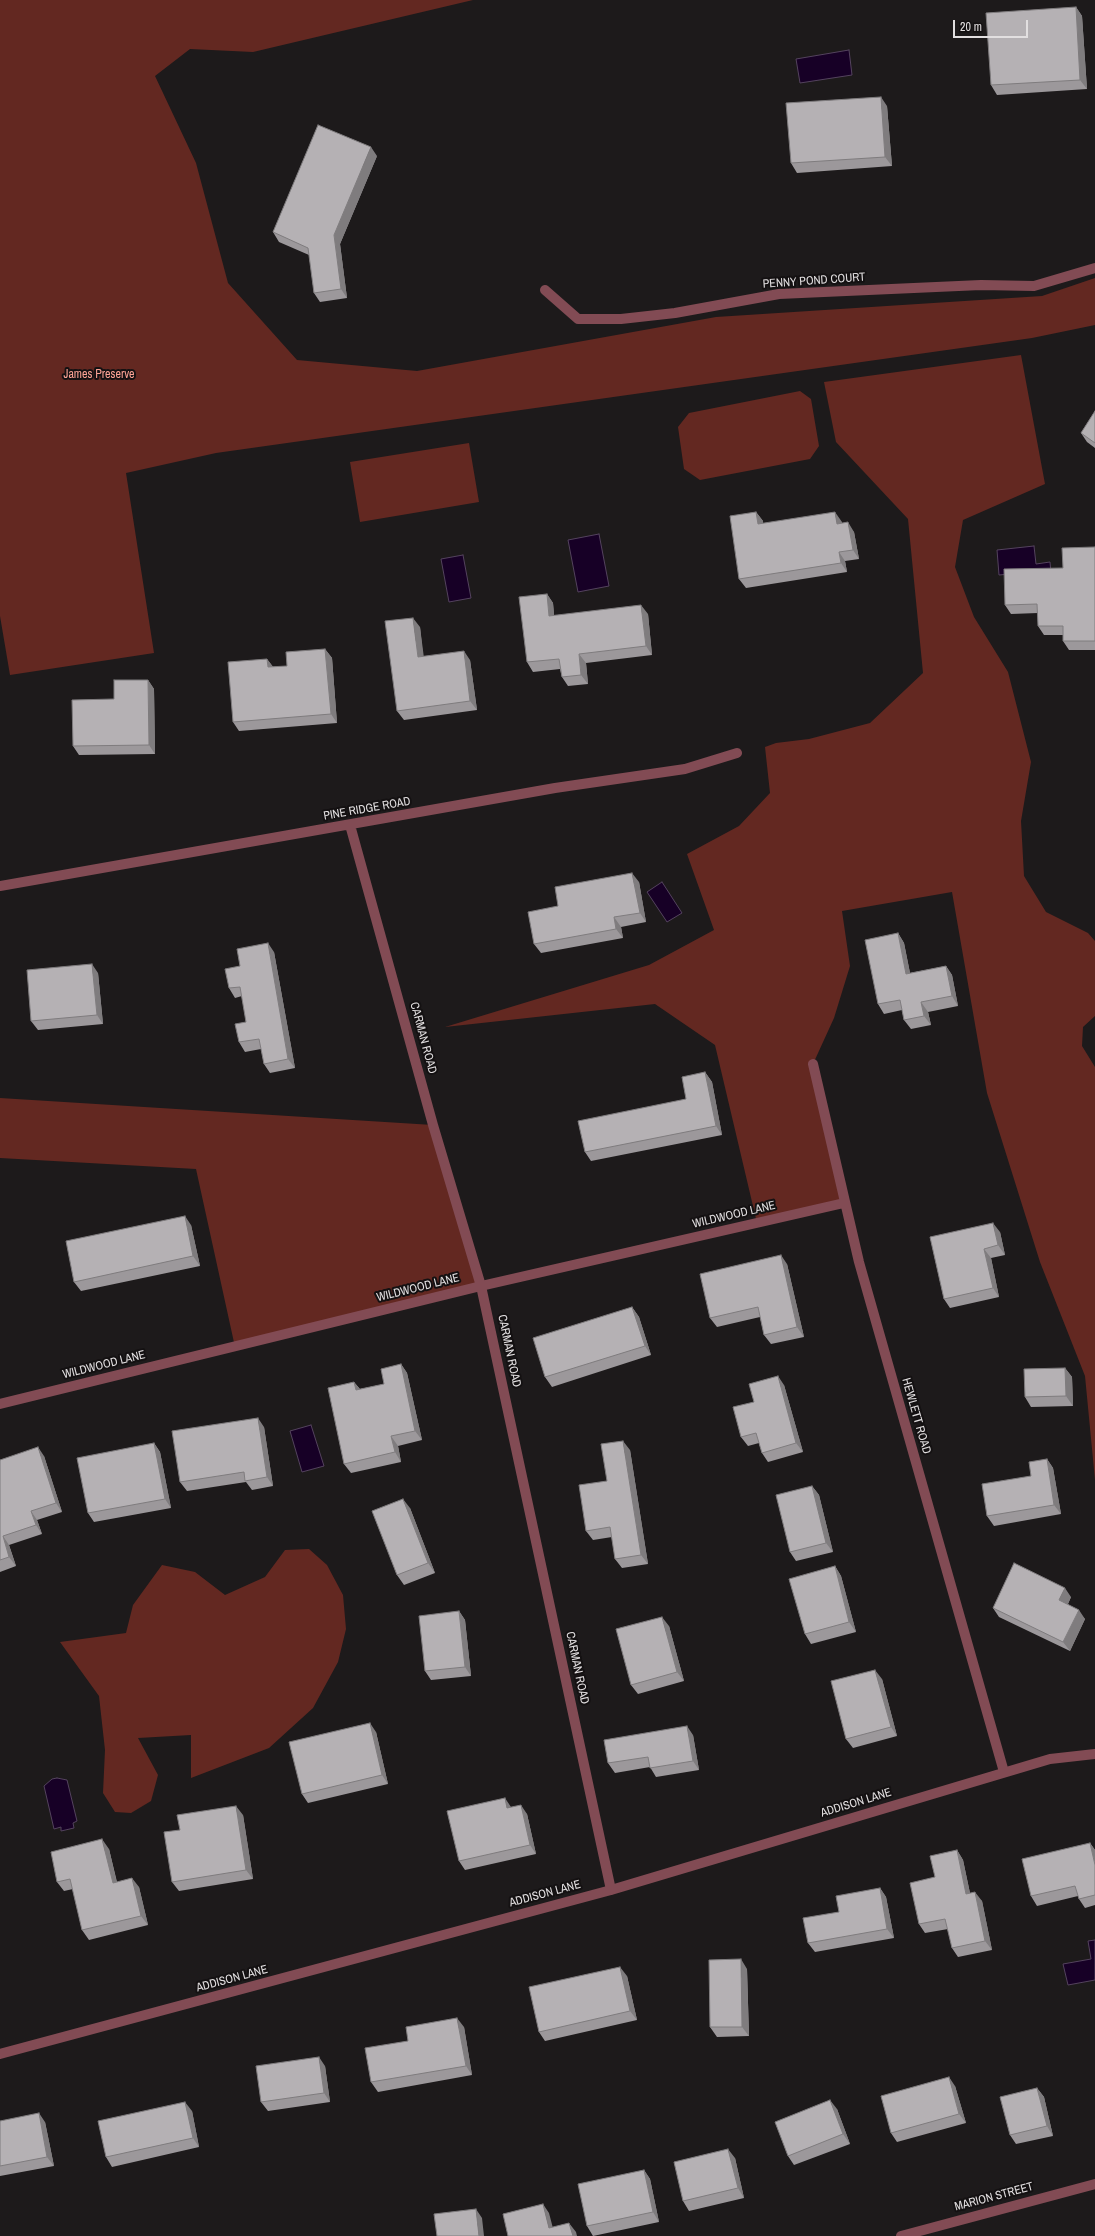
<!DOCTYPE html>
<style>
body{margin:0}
#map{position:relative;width:1095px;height:2236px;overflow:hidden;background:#1d1a1b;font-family:"Archivo Narrow",sans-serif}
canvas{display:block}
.scale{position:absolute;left:953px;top:20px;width:75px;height:18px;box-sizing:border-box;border:2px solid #e2dfe0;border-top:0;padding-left:5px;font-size:12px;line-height:14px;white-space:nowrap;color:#e2dfe0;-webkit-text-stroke:3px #141112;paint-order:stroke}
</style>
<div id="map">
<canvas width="1095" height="2236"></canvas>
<div class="scale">20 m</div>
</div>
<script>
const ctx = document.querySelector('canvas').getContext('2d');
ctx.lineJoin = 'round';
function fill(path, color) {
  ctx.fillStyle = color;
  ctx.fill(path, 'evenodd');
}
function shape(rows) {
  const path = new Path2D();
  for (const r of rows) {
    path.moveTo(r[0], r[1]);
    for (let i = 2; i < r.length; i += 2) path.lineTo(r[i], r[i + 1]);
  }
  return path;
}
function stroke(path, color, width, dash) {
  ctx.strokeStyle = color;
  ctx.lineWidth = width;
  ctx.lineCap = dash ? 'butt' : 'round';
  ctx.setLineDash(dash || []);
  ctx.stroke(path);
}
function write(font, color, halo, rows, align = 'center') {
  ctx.font = font + ' "Archivo Narrow",sans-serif';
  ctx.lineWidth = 4;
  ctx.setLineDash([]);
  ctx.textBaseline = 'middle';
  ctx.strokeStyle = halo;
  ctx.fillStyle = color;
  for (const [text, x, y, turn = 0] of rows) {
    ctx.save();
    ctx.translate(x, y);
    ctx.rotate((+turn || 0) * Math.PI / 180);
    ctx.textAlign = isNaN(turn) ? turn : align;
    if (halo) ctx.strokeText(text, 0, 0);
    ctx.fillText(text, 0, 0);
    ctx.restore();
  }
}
fill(shape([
 [0,0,473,0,253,52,190,49,155,76,196,163,228,283,297,360,417,371,716,317,1042,296,1095,278,1095,325,1032,338,216,453,126,473,154,653,10,675,0,616],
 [1021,355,1045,484,963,520,955,567,974,617,1008,672,1031,762,1021,821,1024,876,1046,912,1088,933,1095,941,1095,1016,1083,1027,1082,1046,1095,1067,1095,1480,1085,1376,1040,1262,987,1093,952,892,842,911,850,966,834,1018,813,1064,844,1203,757,1223,715,1045,655,1004,445,1027,649,965,714,930,687,854,739,826,770,793,765,747,776,743,809,739,870,723,923,673,908,519,836,442,824,382],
 [800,391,811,399,819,446,810,459,700,480,684,469,678,427,689,413],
 [469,443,479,502,360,522,350,462],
 [0,1098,433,1125,481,1286,235,1347,196,1169,0,1158],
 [309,1549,327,1565,343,1595,346,1629,338,1662,313,1708,269,1748,191,1778,191,1735,138,1738,158,1775,151,1801,131,1813,115,1812,103,1793,105,1750,99,1696,60,1642,126,1633,133,1605,162,1565,195,1572,225,1595,265,1577,285,1550]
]), '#632821');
const water = shape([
 [849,50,852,75,800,83,796,59,849,50],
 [599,534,609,586,578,592,568,540,599,534],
 [1034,546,1036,564,1050,562,1051,573,1033,572,999,575,997,550,1034,546],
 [463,555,471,598,449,602,441,559,463,555],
 [662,882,682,913,667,922,647,892,662,882],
 [311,1425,324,1466,302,1472,290,1431,311,1425],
 [57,1778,67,1780,77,1821,73,1823,74,1828,61,1831,61,1827,54,1829,44,1786,52,1779,57,1778],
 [1095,1940,1095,1980,1068,1985,1063,1964,1091,1959,1088,1941,1095,1940]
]);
fill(water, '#170026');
stroke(water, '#54435e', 1);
stroke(shape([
 [545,290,578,319,621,319,675,313,779,294,981,285,1034,286,1095,268],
 [350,825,433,1125,481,1286,611,1890],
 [0,886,555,788,685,769,737,753],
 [813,1064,859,1262,1004,1772],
 [0,1404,481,1286,844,1203],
 [0,2054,611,1890,1050,1759,1095,1754],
 [901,2236,1095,2184]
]), '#824b54', 10);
fill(shape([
 [1076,7,1082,16,1087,89,997,95,991,85],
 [887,106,892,166,797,173,791,163],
 [377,156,340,244,347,298,320,302,314,293,309,255,279,242,273,232],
 [1095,411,1095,448,1087,442,1081,433],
 [756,512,763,521,763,524,842,522,842,523,854,532,859,559,845,561,847,572,746,588,739,579],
 [1095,547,1095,650,1069,650,1063,641,1063,635,1044,635,1038,626,1038,613,1011,614,1005,605],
 [547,594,553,603,554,615,648,614,652,655,586,663,588,684,568,686,562,677,560,669,533,672,527,662],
 [420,627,423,656,470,660,477,710,404,720,397,711],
 [325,649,332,658,337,723,239,731,233,722,267,659,273,667,287,666],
 [148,680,154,689,155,754,79,755,73,746,114,699],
 [639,882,646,922,621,927,623,938,541,953,534,944,558,906],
 [898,933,904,943,910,973,946,966,952,975,958,1006,928,1012,931,1025,911,1029,904,1020,902,1010,884,1014,878,1004],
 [274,952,295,1068,270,1073,264,1064,261,1049,245,1052,239,1042,246,1022,242,996,235,998,229,988,240,966],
 [98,973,103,1024,38,1030,31,1021],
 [705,1072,712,1082,722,1135,591,1161,585,1152,686,1099],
 [191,1225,200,1266,81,1291,74,1282],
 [1000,1232,1005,1255,991,1258,999,1297,950,1308,944,1299,930,1237],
 [787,1264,804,1337,771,1344,764,1335,760,1317,717,1327,710,1318],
 [632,1307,639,1317,651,1355,552,1387,545,1377],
 [401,1364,407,1373,422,1440,398,1446,401,1462,351,1473,344,1464,354,1382,360,1389,384,1384],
 [1065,1368,1072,1377,1073,1406,1031,1407,1025,1397],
 [784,1385,803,1452,768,1462,762,1453,759,1443,748,1446,741,1437,754,1402],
 [264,1427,273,1486,252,1490,246,1482,187,1491,180,1482],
 [154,1443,160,1452,171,1508,94,1522,88,1513],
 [630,1450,648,1564,622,1568,615,1559,612,1537,593,1540,586,1531,607,1481],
 [44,1456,62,1512,37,1520,42,1534,9,1545,16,1566,0,1572,0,1460],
 [1047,1459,1053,1468,1061,1514,994,1526,987,1516,1031,1476],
 [812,1486,819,1495,833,1552,796,1561,790,1552],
 [410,1508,435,1573,404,1585,397,1575],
 [835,1566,841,1576,856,1632,811,1644,805,1634],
 [1071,1597,1068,1604,1085,1619,1070,1651,999,1617,993,1608],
 [459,1611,465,1620,471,1676,431,1680,425,1671],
 [669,1626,684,1681,638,1694,631,1685],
 [882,1679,897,1736,853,1748,846,1739],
 [376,1732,388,1784,308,1803,302,1794],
 [693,1735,699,1770,656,1777,650,1767,615,1773,608,1763],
 [511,1807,527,1814,536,1854,465,1870,459,1861],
 [243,1815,253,1879,179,1891,172,1882,180,1830],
 [1090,1843,1095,1850,1095,1905,1085,1908,1079,1899,1078,1896,1037,1906,1031,1896],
 [109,1849,117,1882,139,1887,148,1925,89,1940,82,1930,73,1889,64,1891,57,1882],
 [957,1850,963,1860,970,1893,982,1901,992,1950,958,1957,952,1948,948,1929,925,1933,919,1924,935,1877],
 [880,1888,886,1897,894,1938,815,1952,808,1943,839,1912],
 [747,1969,749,2036,717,2037,710,2027],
 [627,1976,637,2020,545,2041,539,2032],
 [464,2027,472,2075,378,2092,371,2082,408,2041],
 [325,2066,330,2102,268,2111,261,2102],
 [955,2086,966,2123,897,2142,891,2133],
 [1037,2088,1044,2097,1053,2136,1016,2144,1010,2135],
 [837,2109,850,2144,794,2165,788,2156],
 [192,2111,199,2147,112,2167,106,2157],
 [0,2121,45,2122,54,2166,0,2176],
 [735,2158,744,2198,689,2211,683,2201],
 [644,2170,650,2179,659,2222,593,2236,587,2226]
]), '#9c989b');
fill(shape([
 [1076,7,1082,16,1087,89,1080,80],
 [881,97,887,106,892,166,885,157],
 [371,147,377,156,340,244,347,298,341,289,334,235],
 [756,512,763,521,764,534,758,524],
 [835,512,842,522,844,533,837,524],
 [848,522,854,532,859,559,853,550],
 [839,552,845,561,847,572,841,563],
 [547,594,553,603,555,625,549,616],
 [641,605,648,614,652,655,646,646],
 [413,618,420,627,425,666,418,657],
 [325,649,332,658,337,723,331,714],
 [464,651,470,660,477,710,470,701],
 [579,654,586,663,588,684,581,675],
 [267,659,274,668,268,667],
 [148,680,154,689,155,754,149,745],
 [632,873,639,882,646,922,640,913],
 [614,917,621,927,623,938,616,929],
 [898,933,904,943,912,983,906,974],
 [268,943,274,952,295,1068,288,1059],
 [92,964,98,973,103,1024,97,1015],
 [946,966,952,975,958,1006,952,996],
 [921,1002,928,1012,931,1025,924,1016],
 [705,1072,712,1082,722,1135,716,1126],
 [185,1216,191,1225,200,1266,193,1256],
 [993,1223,1000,1232,1005,1255,998,1245],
 [984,1249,991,1258,999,1297,993,1288],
 [781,1255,787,1264,804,1337,797,1327],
 [632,1307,639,1317,651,1355,645,1346],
 [401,1364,407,1373,422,1440,415,1431],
 [1065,1368,1072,1377,1073,1406,1066,1396],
 [778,1376,784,1385,803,1452,796,1443],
 [354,1382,361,1391,356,1390],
 [258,1418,264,1427,273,1486,267,1477],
 [391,1436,398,1446,401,1462,395,1452],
 [623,1441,630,1450,648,1564,641,1555],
 [154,1443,160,1452,171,1508,165,1499],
 [38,1447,44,1456,62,1512,56,1503],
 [1047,1459,1053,1468,1061,1514,1054,1505],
 [812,1486,819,1495,833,1552,826,1543],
 [403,1499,410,1508,435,1573,428,1563],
 [31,1511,37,1520,42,1534,36,1525],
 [3,1536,9,1545,16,1566,9,1557],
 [835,1566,841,1576,856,1632,849,1622],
 [1065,1588,1071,1597,1065,1610,1059,1600],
 [1079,1610,1085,1619,1070,1651,1063,1642],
 [459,1611,465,1620,471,1676,465,1667],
 [662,1617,669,1626,684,1681,677,1672],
 [875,1670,882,1679,897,1736,891,1727],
 [370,1723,376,1732,388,1784,382,1775],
 [687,1726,693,1735,699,1770,693,1761],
 [505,1798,511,1807,507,1808],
 [521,1805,527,1814,536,1854,530,1845],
 [236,1806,243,1815,253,1879,246,1870],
 [102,1839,109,1849,119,1892,113,1883],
 [1090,1843,1095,1850,1095,1865],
 [957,1850,963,1860,972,1903,966,1894],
 [132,1878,139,1887,148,1925,141,1916],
 [880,1888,886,1897,894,1938,887,1929],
 [975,1892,982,1901,992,1950,985,1941],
 [741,1959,747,1969,749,2036,742,2027],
 [620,1967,627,1976,637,2020,630,2011],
 [457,2018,464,2027,472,2075,466,2066],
 [319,2057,325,2066,330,2102,324,2093],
 [949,2077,955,2086,966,2123,959,2114],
 [1037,2088,1044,2097,1053,2136,1047,2126],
 [830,2100,837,2109,850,2144,843,2134],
 [185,2102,192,2111,199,2147,193,2138],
 [39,2113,45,2122,54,2166,47,2157],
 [728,2149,735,2158,744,2198,738,2188],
 [644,2170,650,2179,659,2222,653,2212],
 [543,2204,549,2213,555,2236,549,2228],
 [476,2209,482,2218,484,2236,479,2236],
 [569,2223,576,2232,577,2236,573,2236]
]), '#7f7c7e');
const building = shape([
 [1076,7,1080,80,991,85,986,13,1076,7],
 [881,97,885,157,791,163,786,103,881,97],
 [318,125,371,147,334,235,341,289,314,293,308,248,273,232,318,125],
 [1095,411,1095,443,1081,433,1095,411],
 [756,512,758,524,835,512,837,524,848,522,853,550,839,552,841,563,739,579,730,516,756,512],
 [1095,547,1095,641,1063,641,1063,626,1038,626,1037,604,1005,605,1004,569,1063,568,1062,548,1095,547],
 [547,594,549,616,641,605,646,646,579,654,581,675,562,677,559,659,527,662,519,597,547,594],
 [413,618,418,657,464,651,470,701,397,711,385,621,413,618],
 [325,649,331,714,233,722,228,662,267,659,268,667,287,666,286,652,325,649],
 [114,680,148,680,149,745,73,746,72,700,114,699,114,680],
 [632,873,640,913,614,917,616,929,534,944,528,912,558,906,555,887,632,873],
 [898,933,906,974,946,966,952,996,921,1002,924,1016,904,1020,900,1000,878,1004,865,940,898,933],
 [268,943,288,1059,264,1064,259,1039,239,1042,235,1024,246,1022,240,987,229,988,225,969,240,966,237,949,268,943],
 [92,964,97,1015,31,1021,27,970,92,964],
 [705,1072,716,1126,585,1152,578,1121,686,1099,682,1077,705,1072],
 [185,1216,193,1256,74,1282,66,1241,185,1216],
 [993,1223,998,1245,984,1249,993,1288,944,1299,930,1237,993,1223],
 [781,1255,797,1327,764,1335,758,1307,710,1318,700,1274,781,1255],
 [632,1307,645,1346,545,1377,533,1338,632,1307],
 [401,1364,415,1431,391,1436,395,1452,344,1464,328,1388,354,1382,356,1390,384,1384,381,1369,401,1364],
 [1065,1368,1066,1396,1025,1397,1024,1369,1065,1368],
 [778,1376,796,1443,762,1453,756,1433,741,1437,733,1407,754,1402,749,1384,778,1376],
 [258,1418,267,1477,245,1481,244,1472,180,1482,172,1431,258,1418],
 [623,1441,641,1555,615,1559,610,1527,586,1531,579,1485,607,1481,601,1444,623,1441],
 [154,1443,165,1499,88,1513,77,1458,154,1443],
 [38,1447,56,1503,31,1511,36,1525,3,1536,9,1557,0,1560,0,1460,38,1447],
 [1047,1459,1054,1505,987,1516,982,1484,1031,1476,1029,1462,1047,1459],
 [812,1486,826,1543,790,1552,776,1495,812,1486],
 [403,1499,428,1563,397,1575,372,1511,403,1499],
 [1014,1563,1065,1588,1059,1600,1079,1610,1063,1642,993,1608,1014,1563],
 [835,1566,849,1622,805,1634,789,1579,835,1566],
 [459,1611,465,1667,425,1671,419,1616,459,1611],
 [662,1617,677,1672,631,1685,616,1629,662,1617],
 [875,1670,891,1727,846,1739,831,1681,875,1670],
 [370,1723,382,1775,302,1794,289,1742,370,1723],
 [687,1726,693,1761,650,1768,648,1757,608,1763,604,1740,687,1726],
 [505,1798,507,1808,521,1805,530,1845,459,1861,447,1811,505,1798],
 [236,1806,246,1870,172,1882,164,1832,180,1830,177,1815,236,1806],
 [102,1839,113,1883,132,1878,141,1916,82,1930,70,1879,57,1882,51,1852,102,1839],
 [1090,1843,1095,1865,1095,1895,1079,1899,1075,1886,1031,1896,1022,1859,1090,1843],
 [957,1850,966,1894,975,1892,985,1941,952,1948,945,1919,919,1924,910,1883,935,1877,930,1856,957,1850],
 [880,1888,887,1929,808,1943,803,1918,839,1912,836,1896,880,1888],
 [741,1959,742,2027,710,2027,709,1960,741,1959],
 [620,1967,630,2011,539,2032,529,1987,620,1967],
 [457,2018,466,2066,371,2082,365,2048,408,2041,406,2027,457,2018],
 [319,2057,324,2093,261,2102,256,2066,319,2057],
 [949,2077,959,2114,891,2133,881,2096,949,2077],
 [1037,2088,1047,2126,1010,2135,1000,2097,1037,2088],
 [830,2100,843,2134,788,2156,775,2122,830,2100],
 [185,2102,193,2138,106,2157,98,2121,185,2102],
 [39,2113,47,2157,0,2166,0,2121,39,2113],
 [728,2149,738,2188,683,2201,674,2162,728,2149],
 [644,2170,653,2212,587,2226,578,2184,644,2170],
 [543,2204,549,2228,569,2223,573,2236,508,2236,503,2214,543,2204],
 [476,2209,479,2236,437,2236,434,2214,476,2209]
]);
fill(building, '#b5b1b4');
stroke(building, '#7f7c7e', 1);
write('12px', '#e2dfe0', '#141112', [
 ["PENNY POND COURT",814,281,-4],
 ["PINE RIDGE ROAD",367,809,-10],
 ["CARMAN ROAD",423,1038,75],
 ["WILDWOOD LANE",734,1215,-13],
 ["WILDWOOD LANE",418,1288,-14],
 ["CARMAN ROAD",509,1351,78],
 ["WILDWOOD LANE",104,1365,-14],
 ["HEWLETT ROAD",916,1416,74],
 ["CARMAN ROAD",577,1668,78],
 ["ADDISON LANE",856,1803,-17],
 ["ADDISON LANE",545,1894,-15],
 ["ADDISON LANE",232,1979,-15],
 ["MARION STREET",994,2197,-15]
]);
write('12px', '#fda395', '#141112', [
 ["James Preserve",99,375]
]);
</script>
